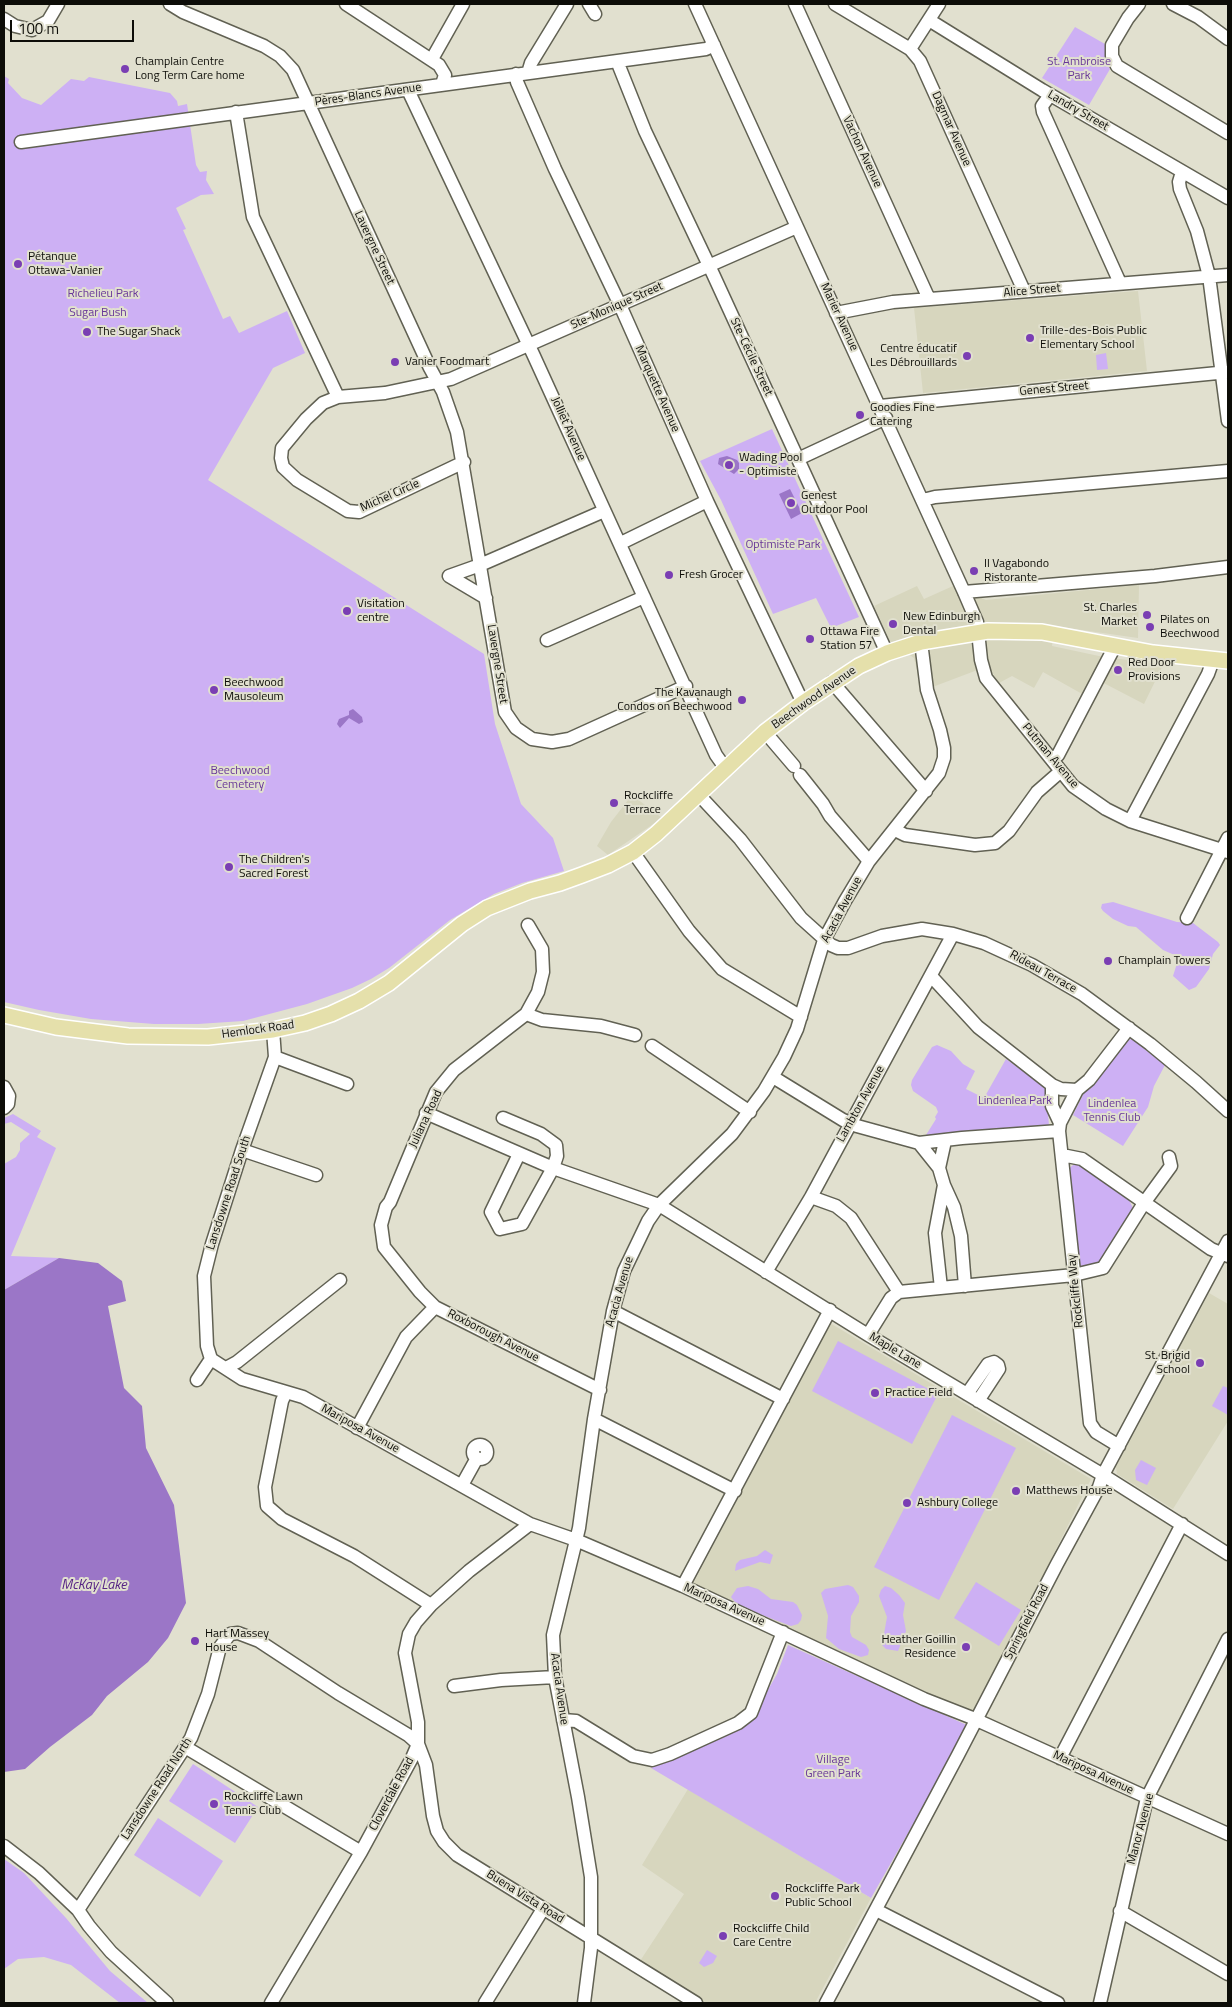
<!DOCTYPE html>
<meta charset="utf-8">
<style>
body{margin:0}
#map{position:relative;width:1232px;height:2007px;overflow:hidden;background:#e1e0cf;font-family:"Titillium Web",sans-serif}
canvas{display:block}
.frame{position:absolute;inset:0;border:5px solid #0d0d08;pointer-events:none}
.scale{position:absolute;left:10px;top:20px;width:124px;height:22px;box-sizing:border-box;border:2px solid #0d0d08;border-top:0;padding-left:6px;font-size:15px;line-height:18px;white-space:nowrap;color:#0d0d08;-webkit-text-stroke:4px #e1e0cf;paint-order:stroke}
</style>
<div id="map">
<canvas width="1232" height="2007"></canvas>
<div class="frame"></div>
<div class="scale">100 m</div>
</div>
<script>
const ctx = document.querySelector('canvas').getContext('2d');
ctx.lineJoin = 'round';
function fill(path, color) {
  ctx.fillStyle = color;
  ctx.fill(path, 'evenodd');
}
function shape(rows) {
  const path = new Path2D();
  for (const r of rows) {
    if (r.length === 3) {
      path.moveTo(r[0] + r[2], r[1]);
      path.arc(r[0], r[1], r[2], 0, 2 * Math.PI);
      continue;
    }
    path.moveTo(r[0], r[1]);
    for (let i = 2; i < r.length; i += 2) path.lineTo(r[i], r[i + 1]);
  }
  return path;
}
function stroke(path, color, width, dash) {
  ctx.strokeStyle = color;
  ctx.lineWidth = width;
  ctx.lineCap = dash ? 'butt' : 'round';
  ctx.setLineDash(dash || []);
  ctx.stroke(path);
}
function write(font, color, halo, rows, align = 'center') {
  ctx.font = font + ' "Titillium Web",sans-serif';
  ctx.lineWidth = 4;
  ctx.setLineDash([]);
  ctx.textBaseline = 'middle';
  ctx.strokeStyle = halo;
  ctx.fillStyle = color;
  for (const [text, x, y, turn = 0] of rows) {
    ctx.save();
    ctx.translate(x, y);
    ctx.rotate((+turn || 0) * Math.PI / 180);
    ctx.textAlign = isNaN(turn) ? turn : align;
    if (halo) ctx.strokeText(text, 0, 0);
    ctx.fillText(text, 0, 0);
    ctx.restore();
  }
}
fill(shape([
 [1138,291,1147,371,923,393,914,308],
 [1139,585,1138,638,1054,626,1052,646,1099,656,1163,665,1144,704,1094,678,1084,695,1043,672,1034,688,1012,676,999,683,988,666,922,691,914,658,890,641,874,606,917,586,924,599,953,586,986,600],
 [632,795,662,818,608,855,597,846,611,822],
 [1209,1293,1228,1304,1228,1421,1173,1509,1117,1474,1116,1467],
 [830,1323,1091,1479,974,1714,693,1584],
 [688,1789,871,1898,815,2003,706,2003,640,1961,684,1894,642,1865]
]), '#d7d6be');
fill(shape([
 [1075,27,1105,44,1107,64,1110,69,1089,105,1042,78],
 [4,76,9,79,8,83,22,98,41,105,71,79,84,81,89,77,170,93,177,101,178,106,187,104,196,165,200,172,207,171,206,180,214,194,201,195,176,208,186,229,183,230,223,319,230,316,239,333,287,311,305,353,273,368,208,480,484,654,495,724,521,804,553,838,564,871,522,883,494,894,450,920,389,968,371,979,352,988,307,1004,243,1021,198,1024,154,1024,91,1019,39,1010,4,1002],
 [1106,353,1108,369,1097,370,1096,355],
 [772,429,859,617,831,628,816,598,773,614,721,500,700,461],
 [1113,902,1177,922,1193,923,1218,942,1220,945,1213,954,1209,969,1196,987,1189,990,1173,976,1179,957,1163,950,1136,927,1128,926,1113,919,1103,911,1101,908,1102,904],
 [1132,1039,1165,1065,1154,1086,1148,1107,1123,1146,1073,1115,1084,1093,1092,1087,1126,1040],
 [937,1045,951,1051,963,1064,975,1071,966,1089,984,1098,1006,1059,1046,1088,1049,1126,926,1135,936,1119,935,1117,938,1112,936,1107,913,1091,911,1085,912,1080,932,1047],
 [13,1114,41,1131,37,1137,56,1148,11,1256,59,1258,4,1290,4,1164,16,1157,20,1150,20,1143,30,1134,11,1122,4,1124,4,1118],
 [1077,1162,1128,1198,1134,1210,1103,1264,1080,1267,1075,1261,1068,1169],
 [838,1341,938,1394,912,1444,812,1391],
 [1223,1386,1228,1388,1228,1415,1212,1406],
 [952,1415,1016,1448,939,1600,874,1567],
 [1141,1460,1156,1468,1147,1485,1136,1480,1135,1470],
 [765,1550,773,1555,770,1564,760,1562,735,1571,736,1564,740,1560,757,1556],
 [976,1582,1021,1610,999,1646,954,1618],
 [848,1585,853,1587,859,1596,859,1602,851,1616,850,1632,852,1637,866,1645,869,1650,868,1655,861,1657,839,1649,826,1638,828,1616,821,1593,825,1589],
 [748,1586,758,1589,771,1599,793,1602,797,1605,802,1615,801,1620,798,1624,791,1626,738,1606,731,1597,737,1588],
 [885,1586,891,1588,899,1595,905,1603,903,1615,906,1631,898,1651,886,1649,882,1645,887,1617,879,1596,881,1590],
 [788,1645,969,1726,871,1898,651,1768,705,1745,753,1716,777,1674],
 [193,1764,258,1807,235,1843,169,1801],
 [158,1818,223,1861,200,1897,134,1855],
 [4,1859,24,1873,66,1918,110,1971,148,2003,120,2003,71,1965,44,1957,18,1959,4,1969],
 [707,1950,717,1956,713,1963,704,1967,699,1963]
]), '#cdb0f4');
fill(shape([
 [727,456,737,460,739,463,739,469,734,474,718,464,719,458],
 [790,489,802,513,791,519,779,494],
 [353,709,362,717,363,722,359,724,349,718,340,728,337,724,339,719,349,715,349,711],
 [59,1258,98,1263,122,1281,126,1301,108,1306,124,1388,142,1406,146,1448,174,1505,186,1603,168,1638,148,1662,107,1696,92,1715,50,1747,25,1769,4,1772,4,1290]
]), '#9b76c7');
const minor = shape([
 [170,4,183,12,264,46,280,56,293,70,430,368,443,392,457,432,505,712,516,728,532,739,552,742,569,739,686,686],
 [346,4,439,65,445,75,442,84],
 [589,4,595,14],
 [695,4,964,592,977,622,981,660,986,678,1073,786,1106,809,1130,821,1228,852],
 [795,4,929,299],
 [835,4,910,49,920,61,1024,291],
 [1139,4,1128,18,1112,45,1112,56,1117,66,1228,133],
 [1173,4,1198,17,1228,39],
 [4,19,15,26,32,30,48,21,58,4],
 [929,20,1042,90,1228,198],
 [910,49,939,4],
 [432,59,463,4],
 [617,61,645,131,713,274,887,653],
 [528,73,531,63,567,4],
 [516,74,517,82,555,169,620,305,707,501,803,703],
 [408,90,533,354,716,755,726,769],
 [1050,95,1042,106,1043,112,1120,283],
 [236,112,253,217,338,397],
 [21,142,706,49,714,45],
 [1182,172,1179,182,1180,189,1197,231,1209,276,1228,421],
 [836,313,893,302,1228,275],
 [880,406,1228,372],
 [798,459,886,418],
 [464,462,359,512,348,511,297,480,283,467,281,458,282,448,306,419,323,403,338,397,385,393,451,379,797,227],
 [923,500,935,497,1228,471],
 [621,543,707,501],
 [964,592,1155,576,1228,567],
 [486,598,449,576,480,565,604,511],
 [547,640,644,597],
 [832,682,926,791],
 [765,732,794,766],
 [1052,759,1058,755,1115,646],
 [800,775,823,804,830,816,869,861],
 [699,795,740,839,801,918,831,945,838,948,848,948,882,936,922,929,953,934,984,943,1032,965,1082,994,1150,1044,1196,1082,1228,1111],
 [1130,821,1208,674,1213,660],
 [895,830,905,835,975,845,995,843,1009,831,1037,792,1061,771],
 [633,852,689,931,722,969,801,1017],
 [1187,918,1228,838],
 [528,925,542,949,543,972,538,992,526,1014,454,1070,436,1092,390,1202,386,1207,381,1225,384,1247,420,1292,435,1307,600,1390],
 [931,976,978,1027,1052,1085,1061,1089,1077,1090],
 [526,1014,542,1020,601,1026,635,1035],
 [273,1030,275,1057,242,1150,212,1244,204,1276,207,1346,211,1359,242,1379,303,1397,530,1524,576,1540,683,1586,924,1699,970,1717,1228,1834],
 [652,1046,750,1112],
 [275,1057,347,1084],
 [773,1077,843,1120,857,1126,919,1143,962,1138,1059,1131],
 [1052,1085,1052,1106,1060,1123],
 [4,1087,9,1096,8,1104,4,1108],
 [426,1113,553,1168,659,1205,868,1335,1103,1475,1228,1554],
 [503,1118,541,1134,556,1145,557,1156,553,1168,522,1224,500,1229,491,1212,519,1154],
 [919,1143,939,1168,945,1141],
 [242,1150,316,1175],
 [1062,1155,1082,1159,1211,1249,1228,1256],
 [939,1168,944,1185,954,1207,961,1236,965,1286],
 [811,1197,836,1206,851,1218,899,1292],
 [766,1272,811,1197,953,934],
 [941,1288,935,1233,944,1185],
 [899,1292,1074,1275,1103,1268,1144,1203,1171,1166,1169,1157],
 [613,1311,783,1399],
 [868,1335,891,1298,899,1292],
 [226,1368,237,1362,340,1280],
 [197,1380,211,1359],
 [286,1392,282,1401,265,1487,267,1506,282,1519,354,1556,431,1605],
 [967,1394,988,1364,994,1362,998,1365,999,1369,978,1401],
 [594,1419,735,1491],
 [357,1428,406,1337,435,1307],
 [480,1452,7],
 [1119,1446,1096,1432,1090,1423,1059,1131,1060,1123,1077,1090,1089,1080,1129,1028],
 [462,1485,477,1458],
 [683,1586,830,1310],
 [454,1686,501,1680,555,1677],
 [563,1720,576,1721,633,1756,652,1760,670,1754,738,1723,751,1713,783,1632],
 [185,1747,361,1852],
 [1060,1758,1182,1524],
 [4,1846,39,1873,78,1910,89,1926,111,1952,167,2003],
 [78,1910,191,1738,208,1694,220,1647,230,1634,238,1633,259,1641,338,1693,408,1735,418,1744,426,1765,433,1816,437,1831,444,1842,457,1855,696,2003],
 [876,1910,1058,2003],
 [1120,1911,1228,1974],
 [271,2003,361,1852,412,1758,418,1744,418,1722,405,1653,409,1634,416,1622,431,1605,469,1571,530,1524],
 [485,2003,543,1909],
 [584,2003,591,1948,591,1877,578,1797,555,1677,553,1635,579,1528,594,1419,613,1311,624,1271,648,1221,659,1205,732,1134,764,1091,784,1057,797,1029,824,940,845,901,869,861,939,773,944,758,944,748,940,730,927,690,921,642],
 [826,2003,958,1755,1057,1564,1099,1487,1103,1475,1228,1241],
 [1100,2003,1147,1798,1228,1639]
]);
const major = shape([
 [4,1015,56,1027,128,1036,208,1037,273,1030,305,1023,331,1014,359,1001,389,983,462,924,487,908,530,891,560,883,582,875,608,865,633,852,656,834,765,732,803,703,859,666,887,653,921,642,988,631,1042,632,1153,653,1228,661]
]);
stroke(minor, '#616153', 15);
stroke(major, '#fff', 18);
stroke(minor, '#fff', 12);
stroke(major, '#e5e0ab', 15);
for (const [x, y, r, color] of [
 [125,69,5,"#7a3eb3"],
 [18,264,5,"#7a3eb3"],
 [87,332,5,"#7a3eb3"],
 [1030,338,5,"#7a3eb3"],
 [967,356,5,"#7a3eb3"],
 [395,362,5,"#7a3eb3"],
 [860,415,5,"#7a3eb3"],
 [729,465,5,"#7a3eb3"],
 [791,503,5,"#7a3eb3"],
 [974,571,5,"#7a3eb3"],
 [669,575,5,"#7a3eb3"],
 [347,611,5,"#7a3eb3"],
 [1147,615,5,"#7a3eb3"],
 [893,624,5,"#7a3eb3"],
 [1150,627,5,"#7a3eb3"],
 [810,639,5,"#7a3eb3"],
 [1118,670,5,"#7a3eb3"],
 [214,690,5,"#7a3eb3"],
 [742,700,5,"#7a3eb3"],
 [614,803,5,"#7a3eb3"],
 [229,867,5,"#7a3eb3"],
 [1108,961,5,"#7a3eb3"],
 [1200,1363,5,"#7a3eb3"],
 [875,1393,5,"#7a3eb3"],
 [1016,1491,5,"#7a3eb3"],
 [907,1503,5,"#7a3eb3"],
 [195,1641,5,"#7a3eb3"],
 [966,1647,5,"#7a3eb3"],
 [214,1804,5,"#7a3eb3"],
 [775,1896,5,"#7a3eb3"],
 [723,1936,5,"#7a3eb3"]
]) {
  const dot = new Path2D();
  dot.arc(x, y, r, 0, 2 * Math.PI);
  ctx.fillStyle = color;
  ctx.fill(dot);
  stroke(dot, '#e1e0cf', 2);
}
write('12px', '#0d0d08', '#e1e0cf', [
 ["Champlain Centre",135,62],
 ["Long Term Care home",135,76],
 ["Pétanque",28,257],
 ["Ottawa-Vanier",28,271],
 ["Trille-des-Bois Public",1040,331],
 ["Elementary School",1040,345],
 ["The Sugar Shack",97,332],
 ["Centre éducatif",957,349,"right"],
 ["Les Débrouillards",957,363,"right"],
 ["Vanier Foodmart",405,362],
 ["Goodies Fine",870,408],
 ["Catering",870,422],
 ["Wading Pool",739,458],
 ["- Optimiste",739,472],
 ["Genest",801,496],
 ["Outdoor Pool",801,510],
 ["Il Vagabondo",984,564],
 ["Ristorante",984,578],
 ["Fresh Grocer",679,575],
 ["Visitation",357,604],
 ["centre",357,618],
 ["St. Charles",1137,608,"right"],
 ["Market",1137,622,"right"],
 ["New Edinburgh",903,617],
 ["Dental",903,631],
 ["Pilates on",1160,620],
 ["Beechwood",1160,634],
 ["Ottawa Fire",820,632],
 ["Station 57",820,646],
 ["Red Door",1128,663],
 ["Provisions",1128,677],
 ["Beechwood",224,683],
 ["Mausoleum",224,697],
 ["The Kavanaugh",732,693,"right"],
 ["Condos on Beechwood",732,707,"right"],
 ["Rockcliffe",624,796],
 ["Terrace",624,810],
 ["The Children's",239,860],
 ["Sacred Forest",239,874],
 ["Champlain Towers",1118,961],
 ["St. Brigid",1190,1356,"right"],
 ["School",1190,1370,"right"],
 ["Practice Field",885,1393],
 ["Matthews House",1026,1491],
 ["Ashbury College",917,1503],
 ["Hart Massey",205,1634],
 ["House",205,1648],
 ["Heather Goillin",956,1640,"right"],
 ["Residence",956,1654,"right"],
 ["Rockcliffe Lawn",224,1797],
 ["Tennis Club",224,1811],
 ["Rockcliffe Park",785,1889],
 ["Public School",785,1903],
 ["Rockcliffe Child",733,1929],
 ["Care Centre",733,1943]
], 'left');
write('12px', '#683798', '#e1e0cf', [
 ["St. Ambroise",1079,62],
 ["Park",1079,76],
 ["Richelieu Park",103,294],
 ["Sugar Bush",98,313],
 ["Optimiste Park",783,545],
 ["Beechwood",240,771],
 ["Cemetery",240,785],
 ["Lindenlea Park",1015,1101],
 ["Lindenlea",1112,1104],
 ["Tennis Club",1112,1118],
 ["Village",833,1760],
 ["Green Park",833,1774]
]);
write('12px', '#0d0d08', '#e1e0cf', [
 ["Pères-Blancs Avenue",368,95,-8],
 ["Landry Street",1078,111,30],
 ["Dagmar Avenue",951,129,66],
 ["Vachon Avenue",862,152,65],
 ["Lavergne Street",374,248,65],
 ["Alice Street",1032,291,-5],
 ["Ste-Monique Street",617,306,-24],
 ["Marier Avenue",839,317,65],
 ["Ste-Cécile Street",751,357,65],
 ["Marquette Avenue",657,389,66],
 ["Genest Street",1054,389,-5],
 ["Jolliet Avenue",568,429,66],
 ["Michel Circle",390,496,-24],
 ["Lavergne Street",497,664,81],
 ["Beechwood Avenue",814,698,-35],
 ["Putman Avenue",1050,756,50],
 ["Acacia Avenue",842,910,-62],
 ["Rideau Terrace",1043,972,29],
 ["Hemlock Road",258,1030,-8],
 ["Lambton Avenue",861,1104,-61],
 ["Juliana Road",426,1119,-65],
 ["Lansdowne Road South",229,1193,-72],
 ["Rockcliffe Way",1076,1291,-96],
 ["Acacia Avenue",620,1292,-74],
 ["Roxborough Avenue",493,1336,27],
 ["Maple Lane",895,1351,31],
 ["Mariposa Avenue",360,1429,29],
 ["Mariposa Avenue",724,1605,24],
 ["Springfield Road",1027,1622,-63],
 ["Acacia Avenue",559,1689,82],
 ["Mariposa Avenue",1093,1773,25],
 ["Lansdowne Road North",157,1789,-57],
 ["Cloverdale Road",392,1794,-62],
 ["Manor Avenue",1141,1829,-75],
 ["Buena Vista Road",525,1897,32]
]);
write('italic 14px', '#562384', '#e1e0cf', [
 ["McKay Lake",94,1586]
]);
</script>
